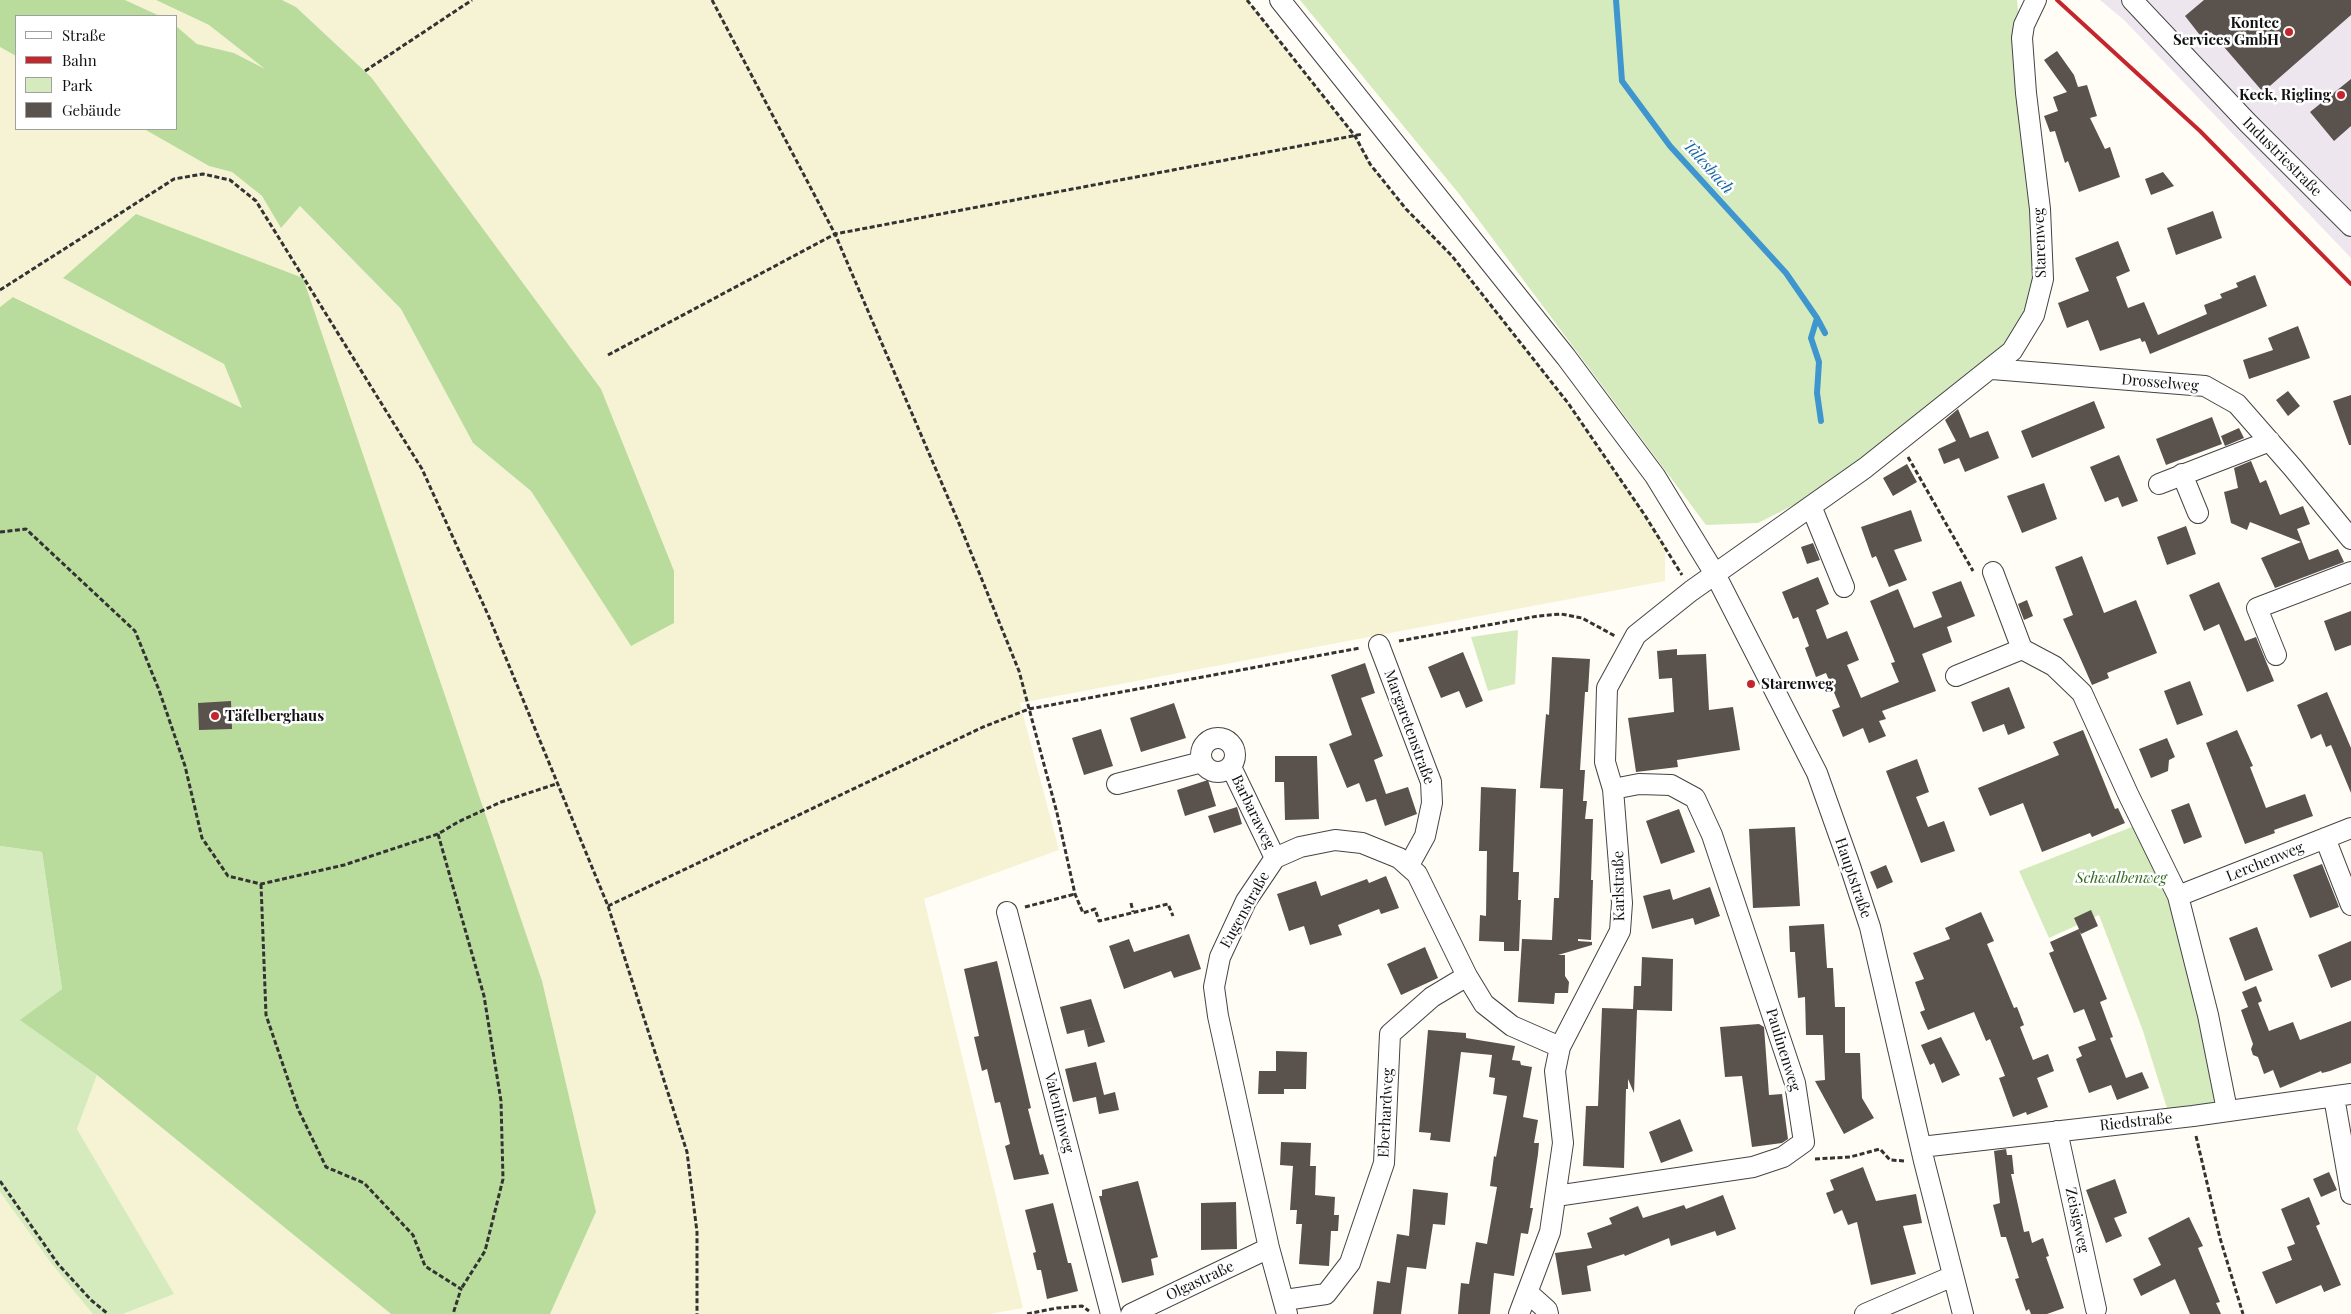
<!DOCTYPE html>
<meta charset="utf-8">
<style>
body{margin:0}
#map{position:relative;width:2351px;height:1314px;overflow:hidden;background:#fffdf5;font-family:"Playfair Display",serif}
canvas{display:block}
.legend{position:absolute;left:15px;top:15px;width:162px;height:115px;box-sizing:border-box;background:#fff;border:1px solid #a0a0a0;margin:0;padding:6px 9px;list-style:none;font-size:15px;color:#111}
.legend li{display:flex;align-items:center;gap:10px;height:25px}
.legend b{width:25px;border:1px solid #a0a0a0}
</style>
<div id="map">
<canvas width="2351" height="1314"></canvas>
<ul class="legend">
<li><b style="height:6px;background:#fff"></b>Straße</li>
<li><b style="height:6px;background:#c4262e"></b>Bahn</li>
<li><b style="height:14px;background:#d5ebbd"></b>Park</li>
<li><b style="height:14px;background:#5a524d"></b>Gebäude</li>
</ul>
</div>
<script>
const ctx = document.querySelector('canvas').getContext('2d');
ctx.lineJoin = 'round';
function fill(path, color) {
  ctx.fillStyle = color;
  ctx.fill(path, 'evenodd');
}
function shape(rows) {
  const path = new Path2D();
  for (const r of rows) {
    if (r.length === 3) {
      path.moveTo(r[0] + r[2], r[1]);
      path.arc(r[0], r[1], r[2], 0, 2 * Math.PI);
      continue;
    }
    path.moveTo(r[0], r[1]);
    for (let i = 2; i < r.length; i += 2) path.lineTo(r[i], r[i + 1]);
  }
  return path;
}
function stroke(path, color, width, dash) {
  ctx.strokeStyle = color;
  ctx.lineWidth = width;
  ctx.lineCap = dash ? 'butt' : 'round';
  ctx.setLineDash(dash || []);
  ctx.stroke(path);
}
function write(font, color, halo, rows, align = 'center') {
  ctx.font = font + ' "Playfair Display",serif';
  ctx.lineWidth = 5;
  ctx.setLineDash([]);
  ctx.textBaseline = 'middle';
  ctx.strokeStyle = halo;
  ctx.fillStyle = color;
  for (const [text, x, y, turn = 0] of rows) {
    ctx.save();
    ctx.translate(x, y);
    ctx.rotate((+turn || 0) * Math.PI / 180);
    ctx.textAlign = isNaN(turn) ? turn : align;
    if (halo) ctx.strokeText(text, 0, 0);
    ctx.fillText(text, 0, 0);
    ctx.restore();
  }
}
fill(shape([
 [2100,0,2351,0,2351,258,2124,20]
]), '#eee6ef');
fill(shape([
 [125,0,156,0,209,25,268,71,234,53,197,44,176,26,176,16,160,16],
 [282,0,1247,0,1355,136,1370,164,1406,209,1452,256,1568,403,1665,544,1665,581,1020,703,1059,850,924,899,1023,1308,990,1314,550,1314,596,1212,303,279,63,278,224,364,243,409,14,297,0,307,0,47,16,56,16,129,144,129,209,166,232,172,262,196,281,227,300,206,401,309,473,443,531,491,631,645,371,77,296,7],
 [97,1075,391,1314,123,1314,173,1294,77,1129],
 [0,1192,51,1263,100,1314,0,1314]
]), '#f6f3d4');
fill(shape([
 [1300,0,2017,0,2027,93,2035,318,1873,465,1758,523,1706,525,1460,195],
 [1518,630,1515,684,1488,691,1471,637],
 [2142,823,2178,896,2227,1110,2170,1118,2143,1031,2099,915,2049,938,2019,871],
 [0,846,42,852,62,989,21,1020,97,1075,77,1129,174,1294,123,1314,93,1314,51,1263,0,1192]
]), '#d5ebbd');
fill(shape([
 [0,0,125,0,160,16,16,16,16,56,0,47],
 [156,0,282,0,296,7,371,77,601,389,674,571,674,623,631,646,531,491,473,443,401,309,300,206,281,228,262,196,232,172,209,166,144,129,176,129,176,26,197,44,234,53,265,69,209,25],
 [136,214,303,278,542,981,596,1212,550,1314,391,1314,97,1075,20,1020,62,989,42,852,0,846,0,307,13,297,242,408,224,364,63,278]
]), '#b9dc9c');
stroke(shape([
 [1616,0,1622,81,1670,146,1786,273,1817,318,1825,333],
 [1817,318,1811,338,1819,362,1817,393,1821,421]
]), '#3f96cf', 6);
fill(shape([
 [2204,0,2351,0,2351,15,2263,92,2211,32,2203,39,2185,16],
 [2057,51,2074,75,2078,87,2087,85,2097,116,2090,118,2105,149,2110,147,2120,177,2079,192,2068,161,2065,163,2055,131,2050,132,2044,116,2058,111,2053,97,2067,92,2044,60],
 [2351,79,2351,126,2334,141,2310,112],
 [2163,172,2174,186,2151,195,2145,179],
 [2213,211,2222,238,2176,255,2167,228],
 [2118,241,2130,271,2116,277,2128,308,2144,302,2158,335,2207,314,2204,305,2222,298,2220,294,2238,287,2236,283,2255,275,2267,306,2150,354,2145,341,2142,342,2140,338,2100,351,2088,320,2067,328,2058,303,2089,291,2075,258],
 [2298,326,2310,358,2249,379,2243,360,2273,350,2268,338],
 [2288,391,2300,406,2288,416,2276,400],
 [2351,395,2351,445,2349,445,2333,401],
 [2094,401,2105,428,2032,458,2021,431],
 [1958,409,1970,438,1988,431,1999,458,1965,472,1959,458,1944,464,1938,449,1956,441,1945,420],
 [2212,417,2222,444,2166,465,2156,439],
 [2239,428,2244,438,2225,446,2221,436],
 [2119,455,2138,501,2122,507,2118,497,2105,502,2090,467],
 [2251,461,2260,483,2266,480,2280,515,2303,506,2310,524,2297,529,2309,560,2338,549,2344,562,2275,588,2261,558,2301,542,2250,522,2247,530,2231,523,2224,492,2238,488,2234,468],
 [1907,464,1917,482,1893,496,1883,478],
 [2044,483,2057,519,2022,533,2007,496],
 [1911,510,1922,541,1894,550,1907,580,1889,587,1876,556,1872,558,1861,527],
 [2186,526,2196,554,2167,565,2157,537],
 [1813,543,1820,560,1807,564,1801,547],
 [2082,556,2104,613,2136,600,2157,653,2107,673,2109,678,2092,685,2063,619,2073,615,2055,567],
 [1818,577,1829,604,1816,610,1827,639,1847,631,1859,660,1847,665,1861,698,1899,682,1891,663,1895,662,1870,601,1898,589,1914,628,1942,617,1932,592,1961,581,1975,616,1947,627,1952,642,1922,654,1936,691,1882,711,1886,719,1879,721,1886,736,1869,743,1863,728,1843,737,1832,710,1840,707,1826,673,1816,677,1805,648,1809,646,1798,617,1793,619,1782,592],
 [2219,582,2245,641,2256,637,2274,681,2247,692,2219,624,2204,631,2189,595],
 [2027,600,2033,616,2024,620,2018,604],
 [2351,611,2351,645,2335,651,2324,621],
 [1677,649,1677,655,1706,654,1709,710,1733,707,1740,750,1677,760,1678,767,1636,772,1628,718,1674,712,1672,678,1659,679,1657,651],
 [1463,652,1483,701,1466,708,1459,691,1441,698,1428,667],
 [1552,657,1590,659,1588,692,1585,692,1580,770,1585,770,1583,801,1587,801,1585,819,1593,819,1591,880,1593,880,1591,940,1578,939,1578,941,1592,942,1592,945,1558,955,1565,955,1565,976,1569,982,1568,993,1555,993,1554,1004,1518,1002,1522,939,1552,940,1554,898,1559,898,1563,789,1540,788,1546,714,1549,715],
 [1365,663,1375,693,1361,698,1383,756,1374,760,1386,794,1408,787,1417,814,1385,826,1376,799,1366,802,1359,783,1347,788,1329,744,1352,735,1331,675],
 [2190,681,2203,715,2177,725,2164,691],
 [2009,687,2025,728,2008,735,2004,724,1983,732,1971,702],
 [2327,692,2351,748,2351,793,2331,745,2326,747,2321,734,2311,739,2297,705],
 [231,701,232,729,199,730,198,703],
 [1174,703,1186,738,1141,752,1130,718],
 [1101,729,1113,766,1084,775,1072,738],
 [2083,730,2115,809,2118,808,2125,823,2092,837,2090,833,2042,852,2023,803,1990,816,1978,788,2059,755,2053,742],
 [2237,730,2253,766,2250,767,2266,808,2305,794,2313,816,2274,830,2275,833,2245,844,2206,743],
 [2167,738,2175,757,2169,760,2168,771,2151,778,2139,749],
 [1275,756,1317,756,1319,819,1285,820,1284,782,1275,782],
 [1917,759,1929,792,1916,797,1928,827,1944,821,1955,851,1921,863,1886,771],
 [1208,780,1216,806,1185,816,1177,790],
 [1481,787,1516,789,1513,872,1519,872,1518,900,1521,900,1519,951,1504,951,1504,942,1479,941,1480,915,1486,916,1487,851,1479,851],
 [2189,803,2202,837,2184,844,2171,810],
 [1237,807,1242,824,1214,833,1208,816],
 [1679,809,1695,852,1661,864,1646,821],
 [1795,827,1800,906,1753,908,1749,829],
 [2322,864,2339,907,2310,918,2293,875],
 [1886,865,1893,882,1877,889,1870,872],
 [1386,876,1399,908,1381,914,1379,909,1338,925,1342,935,1310,945,1304,926,1289,931,1277,894,1316,881,1321,896,1367,879,1369,883],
 [1710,887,1720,916,1695,925,1693,918,1652,929,1643,896,1670,889,1673,900],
 [2091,910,2098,926,2081,934,2079,930,2107,999,2100,1002,2113,1037,2110,1038,2126,1078,2142,1072,2149,1088,2117,1100,2111,1085,2089,1093,2076,1059,2082,1056,2078,1047,2096,1040,2084,1009,2074,1013,2049,953,2054,951,2050,942,2079,929,2074,918],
 [1981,912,1994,941,1987,944,2014,1008,2017,1007,2024,1025,2020,1027,2033,1060,2048,1054,2054,1071,2037,1078,2048,1107,2027,1115,2026,1112,2013,1117,1999,1078,2005,1076,1990,1039,1986,1041,1974,1012,1928,1030,1920,1012,1925,1010,1915,982,1924,979,1913,953,1950,939,1945,928],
 [1824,924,1827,968,1833,968,1835,1007,1845,1007,1845,1053,1860,1053,1862,1098,1874,1118,1844,1134,1815,1081,1825,1080,1823,1035,1806,1035,1805,997,1798,998,1795,952,1790,952,1789,926],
 [2257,927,2273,970,2245,981,2229,938],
 [1189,934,1201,969,1174,978,1171,971,1124,989,1109,946,1129,939,1134,952],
 [2351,941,2351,980,2331,988,2318,955],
 [1425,947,1438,978,1401,995,1387,964],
 [1642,957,1673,959,1672,1011,1637,1010,1634,1093,1628,1079,1628,1089,1626,1089,1624,1168,1583,1166,1586,1106,1598,1106,1602,1008,1633,1009,1634,986,1641,986],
 [997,961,1031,1108,1028,1109,1040,1155,1043,1154,1049,1174,1014,1180,1005,1146,1010,1144,1000,1102,995,1103,987,1069,982,1071,974,1037,979,1036,964,969],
 [2256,986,2262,1001,2258,1003,2269,1031,2293,1022,2300,1040,2351,1021,2351,1063,2330,1071,2322,1073,2321,1071,2280,1088,2273,1070,2264,1074,2258,1057,2253,1055,2251,1049,2253,1044,2241,1010,2248,1007,2242,992],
 [1091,999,1105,1042,1088,1047,1084,1030,1096,1027,1067,1034,1060,1007],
 [1759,1024,1764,1027,1769,1095,1782,1094,1788,1139,1782,1143,1752,1147,1742,1076,1725,1077,1720,1027],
 [1428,1030,1466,1033,1466,1038,1515,1046,1512,1060,1520,1061,1521,1065,1532,1067,1523,1117,1538,1120,1534,1143,1539,1143,1538,1154,1530,1208,1533,1208,1528,1234,1521,1233,1514,1276,1494,1273,1490,1314,1458,1314,1461,1283,1469,1284,1476,1242,1487,1244,1497,1187,1490,1186,1494,1156,1496,1157,1507,1096,1493,1094,1495,1078,1489,1077,1492,1055,1461,1052,1450,1142,1430,1140,1431,1133,1419,1132],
 [1941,1037,1960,1075,1942,1083,1934,1063,1930,1065,1921,1045],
 [1276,1051,1307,1052,1306,1089,1284,1089,1284,1094,1258,1094,1259,1071,1276,1071],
 [1096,1062,1104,1095,1115,1092,1119,1110,1099,1114,1096,1097,1073,1102,1065,1069],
 [1680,1119,1693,1151,1661,1163,1649,1132],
 [1281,1142,1311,1143,1310,1166,1316,1166,1315,1195,1335,1197,1334,1215,1339,1215,1338,1231,1331,1231,1329,1266,1299,1264,1302,1224,1296,1224,1297,1210,1290,1210,1293,1166,1280,1165],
 [2006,1149,2007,1155,2012,1155,2014,1174,2011,1174,2024,1232,2029,1231,2032,1243,2043,1238,2049,1256,2046,1257,2064,1308,2047,1314,2031,1314,2029,1309,2026,1311,2015,1279,2019,1278,2006,1237,2001,1237,1993,1205,2000,1203,1994,1151],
 [1863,1167,1876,1201,1916,1194,1922,1223,1903,1226,1916,1274,1871,1285,1857,1222,1848,1225,1842,1210,1834,1214,1826,1193,1834,1190,1830,1180],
 [2329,1172,2337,1190,2321,1197,2313,1179],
 [2115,1179,2127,1213,2114,1218,2122,1236,2106,1243,2086,1190],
 [1138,1181,1158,1257,1151,1259,1154,1275,1122,1283,1099,1196,1102,1196,1102,1190],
 [1413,1189,1448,1193,1445,1225,1433,1224,1426,1269,1407,1267,1401,1314,1373,1314,1377,1281,1390,1283,1397,1234,1409,1236],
 [1723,1195,1736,1229,1717,1236,1715,1231,1671,1246,1669,1238,1625,1256,1624,1254,1587,1266,1591,1291,1562,1295,1555,1253,1592,1248,1587,1233,1612,1224,1609,1218,1638,1206,1643,1218,1684,1205,1686,1209],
 [2309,1197,2320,1224,2316,1226,2341,1285,2324,1292,2321,1285,2276,1304,2262,1272,2292,1260,2287,1247,2295,1244,2281,1209],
 [1236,1202,1237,1249,1201,1250,1201,1203],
 [1053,1203,1068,1263,1071,1263,1078,1291,1047,1299,1041,1270,1037,1270,1033,1253,1036,1252,1025,1210],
 [2189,1217,2203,1246,2198,1248,2220,1302,2216,1303,2221,1314,2190,1314,2175,1279,2141,1296,2133,1279,2161,1265,2148,1238]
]), '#5a524d');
const minor = shape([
 [1280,0,1566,357,1655,476,1715,574,1817,773,1850,866,1870,927,1924,1161,1963,1314],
 [2132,0,2247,122,2351,226],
 [1992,369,2205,386,2237,404,2293,468,2351,539],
 [2182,474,2198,513],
 [2159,484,2270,441],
 [1811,506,1844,587],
 [1993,572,2022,649,2054,666,2082,693,2128,794,2178,896,2208,1015,2227,1110],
 [1379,645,1431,782,1432,803,1425,836,1409,865],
 [2276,655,2257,608,2351,572],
 [1956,676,2022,649],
 [1218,755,17],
 [1231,767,1275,858],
 [1117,784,1202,762],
 [2325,838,2351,905],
 [2178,896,2351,828],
 [1007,912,1111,1314],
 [2334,1097,2351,1194],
 [2057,1131,2096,1309],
 [1921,1147,2193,1116,2351,1094],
 [1556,1196,1753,1167,1783,1157,1804,1142,1795,1083,1712,835,1695,798,1671,785,1639,784,1613,789],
 [1528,1293,1547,1310,1548,1314],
 [1285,1300,1326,1294,1350,1263,1384,1163,1390,1034,1432,997,1467,976],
 [1131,1314,1269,1248],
 [1287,1314,1269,1248,1218,1016,1214,987,1220,957,1246,901,1275,858,1300,847,1335,840,1362,843,1399,858,1417,874,1467,976,1484,1004,1512,1026,1560,1047],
 [1519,1314,1550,1232,1563,1143,1555,1071,1560,1047,1620,931,1622,903,1613,789,1605,762,1607,688,1636,635,1691,591,1865,468,2012,351,2034,315,2043,279,2040,209,2026,93,2022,38,2024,25,2036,0],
 [1865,1314,1953,1276]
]);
stroke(minor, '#444', 22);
stroke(shape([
 [712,0,835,234,961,528,1019,671,1057,813,1075,894,1083,913,1095,909,1099,921,1168,904,1173,916],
 [1247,0,1355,136,1370,164,1406,209,1452,256,1568,403,1644,514,1682,575],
 [365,71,472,0],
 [0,290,174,179,203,174,230,180,256,201,422,469,489,617,608,906,687,1152,697,1232,697,1314],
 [608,355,835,234,1363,134],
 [1908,457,1973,571],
 [0,532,26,529,135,631,159,690,185,766,202,838,228,876,261,884,344,865,438,834,458,822,501,802,556,784],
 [1399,641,1538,616,1561,614,1582,618,1615,636],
 [438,834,484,996,501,1101,503,1179,485,1251,461,1289],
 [261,884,266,1015,298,1109,326,1167,364,1183,413,1235,425,1266,461,1289,453,1314],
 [1131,903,1133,912],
 [608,906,983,727,1029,709,1360,648],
 [1025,907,1075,894],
 [2196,1136,2220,1238,2243,1314],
 [1815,1159,1850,1157,1880,1149,1890,1160,1905,1161],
 [0,1181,58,1264,91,1300,108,1314],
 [1027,1314,1057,1308,1082,1306,1089,1311]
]), '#333', 3, [5, 2.5]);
stroke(minor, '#fff', 20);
stroke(shape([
 [2057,0,2200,131,2351,284]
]), '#c4262e', 4);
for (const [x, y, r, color] of [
 [2289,32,5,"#c4262e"],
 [2341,95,5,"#c4262e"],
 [1751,684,5,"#c4262e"],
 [215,716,5,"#c4262e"]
]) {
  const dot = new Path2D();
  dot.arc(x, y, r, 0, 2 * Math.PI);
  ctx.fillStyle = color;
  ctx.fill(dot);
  stroke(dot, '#fff', 2);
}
write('bold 15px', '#111', '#fff', [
 ["Kontec",2279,23],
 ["Services GmbH",2279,40],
 ["Keck, Rigling",2331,95],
 ["Starenweg",1761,684,"left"],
 ["Täfelberghaus",225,716,"left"]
], 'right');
write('15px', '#111', '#fff', [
 ["Industriestraße",2282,157,45],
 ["Starenweg",2040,243,-92],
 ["Drosselweg",2160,383,5],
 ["Margaretenstraße",1409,727,70],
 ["Barbaraweg",1253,812,64],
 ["Lerchenweg",2265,862,-22],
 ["Hauptstraße",1853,878,71],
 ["Karlstraße",1619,886,-91],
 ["Eugenstraße",1245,910,-61],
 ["Paulinenweg",1783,1050,73],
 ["Valentinweg",1059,1113,76],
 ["Eberhardweg",1386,1113,-87],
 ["Riedstraße",2136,1122,-6],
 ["Zeisigweg",2077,1220,78],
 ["Olgastraße",1200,1281,-25]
]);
write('italic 15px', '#2f6b1f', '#fff', [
 ["Schwalbenweg",2121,878]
]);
write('italic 16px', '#1768a6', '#fff', [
 ["Tälesbach",1708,167,48]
]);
</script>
